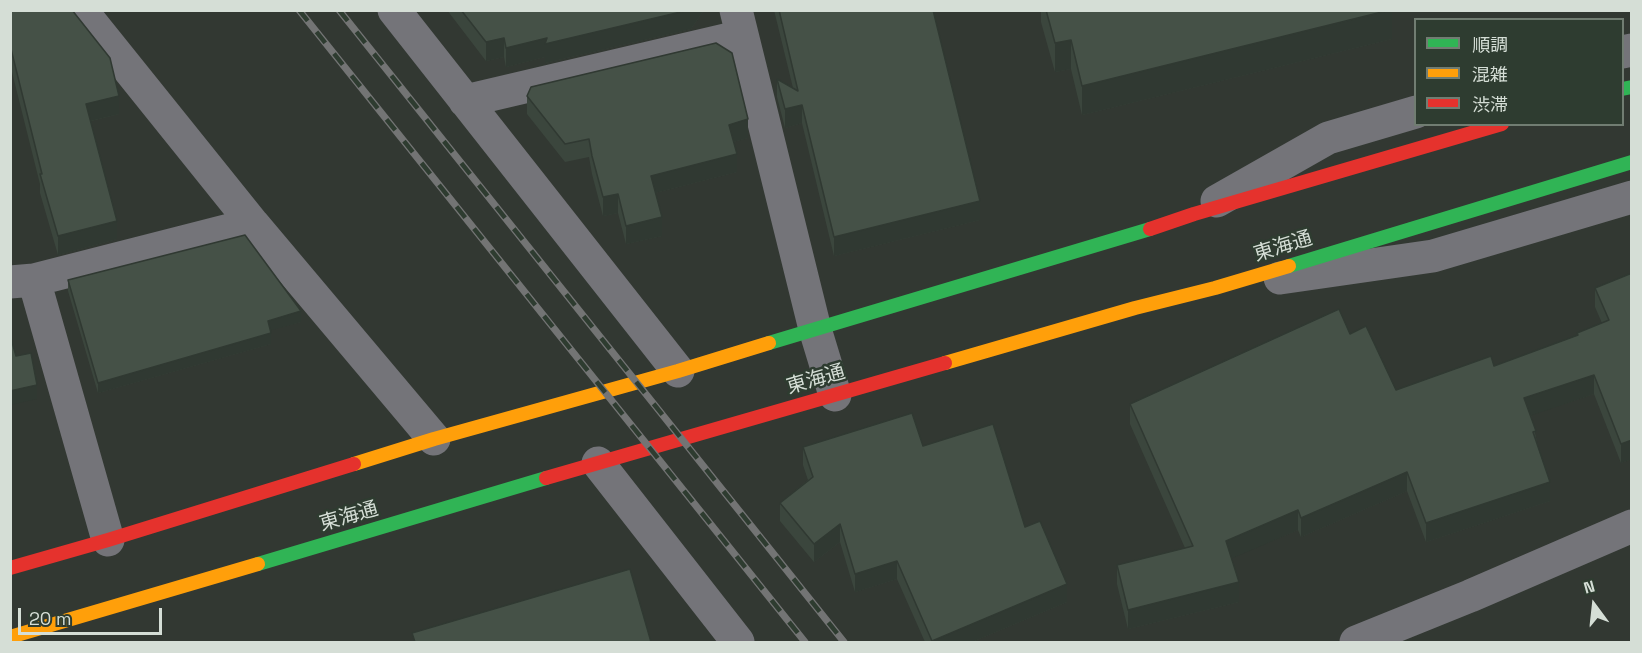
<!DOCTYPE html>
<meta charset="utf-8">
<style>
body{margin:0}
#map{position:relative;width:1642px;height:653px;overflow:hidden;background:#323832;font-family:"Space Grotesk","Noto Sans JP",sans-serif}
canvas{display:block}
.frame{position:absolute;inset:0;border:12px solid #d5ded6;pointer-events:none}
.legend{position:absolute;left:1414px;top:18px;width:210px;height:108px;box-sizing:border-box;background:#2e3c30;border:2px solid #717d72;margin:0;padding:8px 10px;list-style:none;font-size:18px;color:#d5ded6}
.legend li{display:flex;align-items:center;gap:12px;height:30px}
.legend b{width:30px;border:2px solid #717d72}
.north{position:absolute;left:1564px;top:575px;width:60px;height:60px;-webkit-text-stroke:4px #2e3c30;paint-order:stroke;rotate:345deg;font-size:16px;font-weight:700;line-height:24px;text-align:center;color:#d5ded6}
.north::after{content:'';display:block;margin:auto;width:21px;height:27px;background:#d5ded6;clip-path:polygon(50% 0,100% 100%,50% 72%,0 100%)}
.scale{position:absolute;left:18px;top:608px;width:144px;height:27px;box-sizing:border-box;border:3px solid #d5ded6;border-top:0;padding-left:8px;font-size:18px;line-height:21px;white-space:nowrap;color:#d5ded6;-webkit-text-stroke:4px #2e3c30;paint-order:stroke}
</style>
<div id="map">
<canvas width="1642" height="653"></canvas>
<div class="frame"></div>
<ul class="legend">
<li><b style="height:8px;background:#30b455"></b>順調</li>
<li><b style="height:8px;background:#ff9f0a"></b>混雑</li>
<li><b style="height:8px;background:#e5322d"></b>渋滞</li>
</ul>
<div class="north">N</div>
<div class="scale">20 m</div>
</div>
<script>
const ctx = document.querySelector('canvas').getContext('2d');
ctx.lineJoin = 'round';
function shape(rows) {
  const path = new Path2D();
  for (const r of rows) {
    path.moveTo(r[0], r[1]);
    for (let i = 2; i < r.length; i += 2) path.lineTo(r[i], r[i + 1]);
  }
  return path;
}
function stroke(path, color, width, dash) {
  ctx.strokeStyle = color;
  ctx.lineWidth = width;
  ctx.lineCap = dash ? 'butt' : 'round';
  ctx.setLineDash(dash || []);
  ctx.stroke(path);
}
function fill(path, color) {
  ctx.fillStyle = color;
  ctx.fill(path, 'evenodd');
}
function write(font, color, halo, rows, align = 'center') {
  ctx.font = font + ' "Space Grotesk","Noto Sans JP",sans-serif';
  ctx.lineWidth = 5;
  ctx.setLineDash([]);
  ctx.textBaseline = 'middle';
  ctx.strokeStyle = halo;
  ctx.fillStyle = color;
  for (const [text, x, y, turn = 0] of rows) {
    ctx.save();
    ctx.translate(x, y);
    ctx.rotate((+turn || 0) * Math.PI / 180);
    ctx.textAlign = isNaN(turn) ? turn : align;
    if (halo) ctx.strokeText(text, 0, 0);
    ctx.fillText(text, 0, 0);
    ctx.restore();
  }
}
stroke(shape([
 [81,10,253,224,434,439],
 [394,10,678,371],
 [736,10,815,329,835,395],
 [1622,52,1632,50],
 [465,101,742,36],
 [1217,201,1328,138,1416,112],
 [1280,278,1433,256,1632,197],
 [34,280,108,540],
 [10,282,34,280,253,224],
 [598,463,738,642],
 [1356,642,1470,596,1632,526]
]), '#747479', 33);
stroke(shape([
 [1622,89,1632,87],
 [1289,266,1632,162],
 [769,343,1150,229],
 [258,564,546,478]
]), '#30b455', 14);
stroke(shape([
 [945,363,1135,308,1215,288,1289,266],
 [354,464,434,439,678,371,769,343],
 [10,637,258,564]
]), '#ff9f0a', 14);
stroke(shape([
 [1150,229,1194,214,1502,124],
 [546,478,945,363],
 [10,568,108,540,354,464]
]), '#e5322d', 14);
const rail = shape([
 [299,10,805,642],
 [339,10,844,642]
]);
stroke(rail, '#737474', 7);
stroke(rail, '#2e3c30', 4.5, [14]);
fill(shape([
 [10,10,119,114,91,121,117,239,58,255,40,193,40,184,10,64],
 [447,10,704,10,691,29,545,63,545,57,506,67,504,57,486,61],
 [774,10,933,10,980,220,834,256,802,123,785,128,777,97,777,79,793,88],
 [1041,10,1392,10,1392,39,1082,115,1071,69,1055,72,1041,22],
 [527,96,748,138,733,142,737,172,655,193,662,236,626,244,618,213,603,216,592,174,589,157,565,162,527,114],
 [1632,273,1632,459,1621,463,1594,394,1531,415,1550,501,1426,542,1407,491,1301,537,1298,530,1231,558,1239,602,1128,629,1117,584,1117,565,1185,548,1130,424,1130,404,1350,334,1396,390,1494,366,1577,336,1577,333,1602,323,1595,307,1595,288],
 [68,280,301,322,270,330,271,344,98,393,68,291],
 [923,446,1025,527,1067,602,972,642,925,642,897,579,855,592,840,542,814,562,780,521,780,503,808,480,803,465,803,447]
]), '#3b463d');
fill(shape([
 [689,10,704,10,691,29,545,63,545,57,506,67,506,48,547,38],
 [1392,10,1392,39,1082,115,1082,86],
 [504,38,504,57,486,61,486,42],
 [1071,40,1071,69,1055,72,1055,43],
 [119,96,119,114,86,122,86,104],
 [802,105,802,123,785,128,785,109],
 [748,119,748,138,729,143,729,125],
 [737,154,737,172,651,194,651,176],
 [618,194,618,213,603,216,603,197],
 [980,201,980,220,834,256,834,237],
 [662,217,662,236,626,244,626,226],
 [117,221,117,239,58,255,58,236],
 [301,311,301,322,268,331,268,321],
 [271,333,271,344,98,393,98,383],
 [1594,375,1594,394,1524,418,1524,398],
 [37,385,37,399,10,405,10,391],
 [1632,440,1632,459,1621,463,1621,444],
 [1407,472,1407,491,1301,537,1301,518],
 [1550,482,1550,501,1426,542,1426,523],
 [1298,510,1298,530,1226,561,1226,541],
 [840,524,840,542,814,562,814,544],
 [897,561,897,579,855,592,855,574],
 [1239,582,1239,602,1128,629,1128,610],
 [1067,584,1067,602,972,642,932,642,932,641]
]), '#303932');
const building = shape([
 [10,10,72,10,110,58,119,96,86,104,117,221,58,236,40,174,42,174,10,45,10,10],
 [461,10,689,10,545,44,547,38,506,48,504,38,486,42,461,10],
 [779,10,933,10,980,201,834,237,802,105,785,109,777,79,798,91,779,10],
 [1046,10,1390,10,1082,86,1071,40,1055,43,1046,10],
 [716,43,732,53,748,119,729,125,737,154,651,176,662,217,626,226,618,194,603,197,592,156,589,139,565,144,527,96,531,87,716,43],
 [245,235,301,311,268,321,271,333,98,383,68,280,245,235],
 [1632,273,1632,440,1621,444,1594,375,1524,398,1536,431,1533,432,1550,482,1426,523,1407,472,1301,518,1298,510,1226,541,1239,582,1128,610,1117,565,1193,546,1130,404,1339,309,1350,334,1366,326,1396,390,1491,356,1494,366,1578,335,1577,333,1609,320,1595,288,1632,273],
 [10,335,16,356,31,353,37,385,10,391,10,335],
 [912,413,923,446,993,424,1025,527,1040,521,1067,584,932,641,897,561,855,574,840,524,814,544,780,503,813,477,803,447,912,413],
 [630,569,651,642,415,642,412,633,630,569]
]);
fill(building, '#455147');
stroke(building, '#303932', 1.5);
write('20px', '#d5ded6', '#2e3c30', [
 ["東海通",1283,247,-17],
 ["東海通",816,380,-16],
 ["東海通",349,517,-16]
]);
</script>
